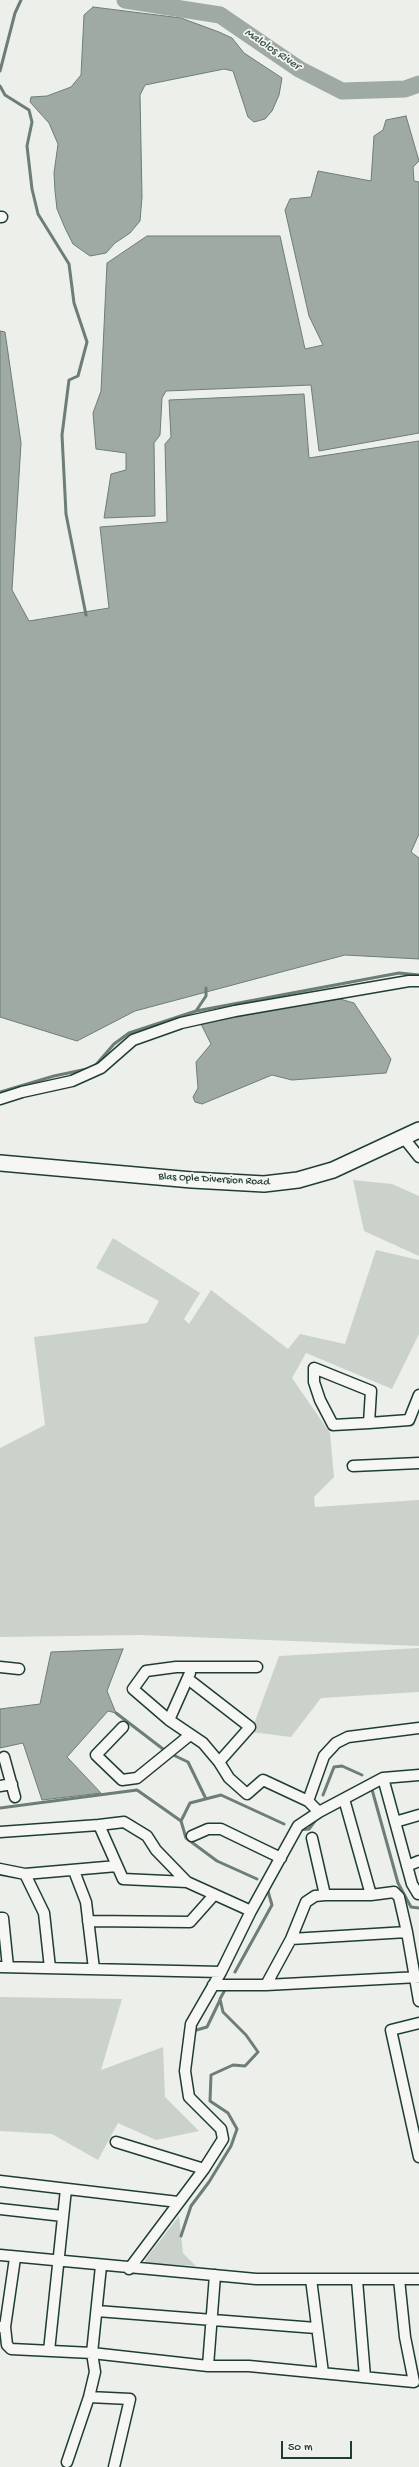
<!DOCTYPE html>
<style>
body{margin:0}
#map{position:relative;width:419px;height:2467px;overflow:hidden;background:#edefea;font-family:"Gochi Hand",sans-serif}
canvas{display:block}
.scale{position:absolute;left:281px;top:2441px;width:71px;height:18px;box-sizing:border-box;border:2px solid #1f3d34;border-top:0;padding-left:5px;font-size:12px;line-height:14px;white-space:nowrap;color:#1f3d34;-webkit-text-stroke:3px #f6f6f2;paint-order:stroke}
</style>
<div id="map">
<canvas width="419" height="2467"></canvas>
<div class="scale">50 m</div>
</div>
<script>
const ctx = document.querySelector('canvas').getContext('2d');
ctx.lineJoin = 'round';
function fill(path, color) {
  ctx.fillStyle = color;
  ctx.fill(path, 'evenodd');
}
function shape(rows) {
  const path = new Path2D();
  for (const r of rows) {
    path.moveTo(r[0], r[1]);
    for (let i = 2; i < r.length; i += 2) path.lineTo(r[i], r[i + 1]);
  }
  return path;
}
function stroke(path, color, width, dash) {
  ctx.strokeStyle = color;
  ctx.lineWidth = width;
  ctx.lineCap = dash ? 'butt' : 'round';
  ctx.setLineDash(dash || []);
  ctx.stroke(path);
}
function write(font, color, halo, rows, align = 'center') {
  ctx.font = font + ' "Gochi Hand",sans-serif';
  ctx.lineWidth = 3.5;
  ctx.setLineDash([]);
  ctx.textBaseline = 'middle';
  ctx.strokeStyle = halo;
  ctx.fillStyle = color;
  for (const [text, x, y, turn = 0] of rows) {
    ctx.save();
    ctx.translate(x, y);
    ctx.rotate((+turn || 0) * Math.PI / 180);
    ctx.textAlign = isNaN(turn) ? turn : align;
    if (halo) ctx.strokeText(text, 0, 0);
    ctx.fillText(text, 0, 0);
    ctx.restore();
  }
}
fill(shape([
 [353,1180,392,1184,419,1196,419,1256,364,1231],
 [113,1238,200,1293,184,1319,189,1324,211,1290,288,1349,300,1334,345,1344,376,1250,419,1260,419,1334,392,1389,306,1353,292,1378,330,1433,334,1477,314,1497,315,1507,419,1500,419,1646,140,1635,0,1637,0,1448,45,1425,34,1337,147,1323,159,1301,96,1268],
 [419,1648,419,1692,321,1698,291,1737,251,1732,279,1656],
 [0,1997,122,1999,101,2070,163,2047,165,2097,199,2131,156,2140,118,2123,98,2160,52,2134,0,2131],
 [179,2216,183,2253,196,2266,146,2263,145,2260]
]), '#cbd2cc');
const water = shape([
 [93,7,181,18,219,32,232,38,244,53,282,78,279,95,272,111,265,119,254,122,248,117,233,71,224,69,145,85,140,95,142,197,140,221,130,233,115,243,106,253,90,256,73,244,65,228,57,209,55,191,54,173,58,144,49,123,30,102,31,97,47,96,71,87,81,75,84,15,93,7],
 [406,116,419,161,413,167,414,181,419,182,419,433,319,451,311,385,166,391,162,398,160,435,154,443,155,516,104,518,111,474,126,470,126,453,96,449,93,413,101,391,107,263,147,236,280,236,305,349,323,345,309,316,285,210,290,199,311,197,318,171,371,181,374,136,383,130,386,120,406,116],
 [0,331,5,332,21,443,12,590,29,621,109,608,100,527,167,522,165,444,171,437,169,400,304,394,309,458,419,441,419,834,411,852,419,858,419,959,345,955,135,1011,77,1041,0,1017,0,331],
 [340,999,354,1003,391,1059,386,1073,292,1080,272,1075,202,1104,195,1102,193,1097,198,1088,196,1062,211,1044,201,1024,293,1006,340,999],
 [123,1649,107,1691,116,1713,108,1711,67,1757,101,1793,42,1800,23,1743,0,1748,0,1709,40,1704,51,1652,123,1649]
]);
fill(water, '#9faaa4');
stroke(water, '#6c7e77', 1);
stroke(shape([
 [0,71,15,13,21,0],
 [0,86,5,95,29,110,32,122,27,146,32,189,38,214,69,264,74,303,87,342,78,376,69,380,62,435,66,514,86,615],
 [196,1011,206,996,206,988],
 [94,1067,114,1044,129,1033,196,1011,399,973,419,975],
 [0,1092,54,1076,87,1069],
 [116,1713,163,1749],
 [171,1754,188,1762,206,1799],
 [371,1786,398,1883,411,1907,419,1908],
 [323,1795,334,1767,342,1766,362,1775],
 [0,1808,137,1790,181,1821],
 [298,1830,309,1829,318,1817],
 [257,1879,217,1861,186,1838,181,1821,190,1803,221,1795,284,1824],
 [235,1972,272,1905,267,1888],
 [193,2031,207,2027,220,2000],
 [181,2236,191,2206,209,2182,231,2146,237,2129,228,2113,210,2101,211,2075,233,2065,245,2066,258,2052,246,2035,223,2012,220,1999,226,1988]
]), '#6c7e77', 3);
stroke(shape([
 [125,0,220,15,299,69,342,91,405,89,419,84]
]), '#9faaa4', 17);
const street = shape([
 [0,217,2,217],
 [0,1099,22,1092,72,1081,101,1068,133,1040,181,1023,235,1011,409,981,419,981],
 [403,1137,419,1157],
 [369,1423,371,1391,314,1368,314,1382,320,1400,333,1425,369,1423,409,1420,419,1395],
 [353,1466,419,1463],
 [0,1667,19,1669],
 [257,1667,176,1667,146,1671,133,1689,169,1720,203,1743,219,1762,229,1778,247,1794,263,1780,308,1801],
 [188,1679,250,1727,219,1762],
 [169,1720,190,1673],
 [123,1727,96,1755,122,1780,137,1778,190,1735],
 [4,1757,15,1797],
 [383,1778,412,1884,418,1894],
 [0,1786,12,1784],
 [344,1799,371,1895],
 [319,1812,308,1801,324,1756,336,1743,348,1737,419,1728],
 [395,1822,419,1815],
 [99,1825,124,1822,147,1836,156,1850,187,1882],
 [0,1832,99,1825,123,1879,187,1882,251,1911],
 [192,1836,208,1829,221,1829,281,1858],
 [312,1838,325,1895],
 [407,1866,419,1861],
 [0,1869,25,1874,117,1866],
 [74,1871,86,1902,94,1969],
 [25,1874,44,1913,50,1968],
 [0,1918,3,1918,8,1967],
 [88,1921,190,1922,214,1895],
 [291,1939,306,1902,315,1896,325,1895,371,1895,394,1892,399,1897,407,1932],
 [0,1967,221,1972,191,2024,185,2071,189,2097,221,2129,223,2139,204,2169,129,2269],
 [221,1972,251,1911,298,1826,319,1812,383,1778,419,1775],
 [213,1985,266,1985,419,1977],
 [266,1985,291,1939,407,1932,419,2001],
 [419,2023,391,2030,419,2157],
 [116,2142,204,2169],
 [0,2181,178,2202],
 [0,2209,63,2216],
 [0,2255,256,2279,419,2279],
 [311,2279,323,2373],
 [357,2280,365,2377],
 [97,2311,316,2328],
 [0,2327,5,2327,7,2345,11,2349,92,2353,208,2366,215,2275],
 [5,2327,15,2258],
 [49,2351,66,2189],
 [208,2366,249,2366,414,2382,405,2337,399,2279],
 [89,2397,130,2399,114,2467],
 [67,2462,89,2397,95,2372,92,2353,101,2266]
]);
const secondary = shape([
 [0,1163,192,1180,264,1184,298,1180,333,1170,419,1130]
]);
stroke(street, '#1f3d34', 13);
stroke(secondary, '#1f3d34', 18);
stroke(street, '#f6f6f2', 10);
stroke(secondary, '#f6f6f2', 15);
write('11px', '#1f3d34', '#f6f6f2', [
 ["Blas Ople Diversion Road",214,1180,3]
]);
write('italic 12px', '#3f5850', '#f6f6f2', [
 ["Malolos River",272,50,34]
]);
</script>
